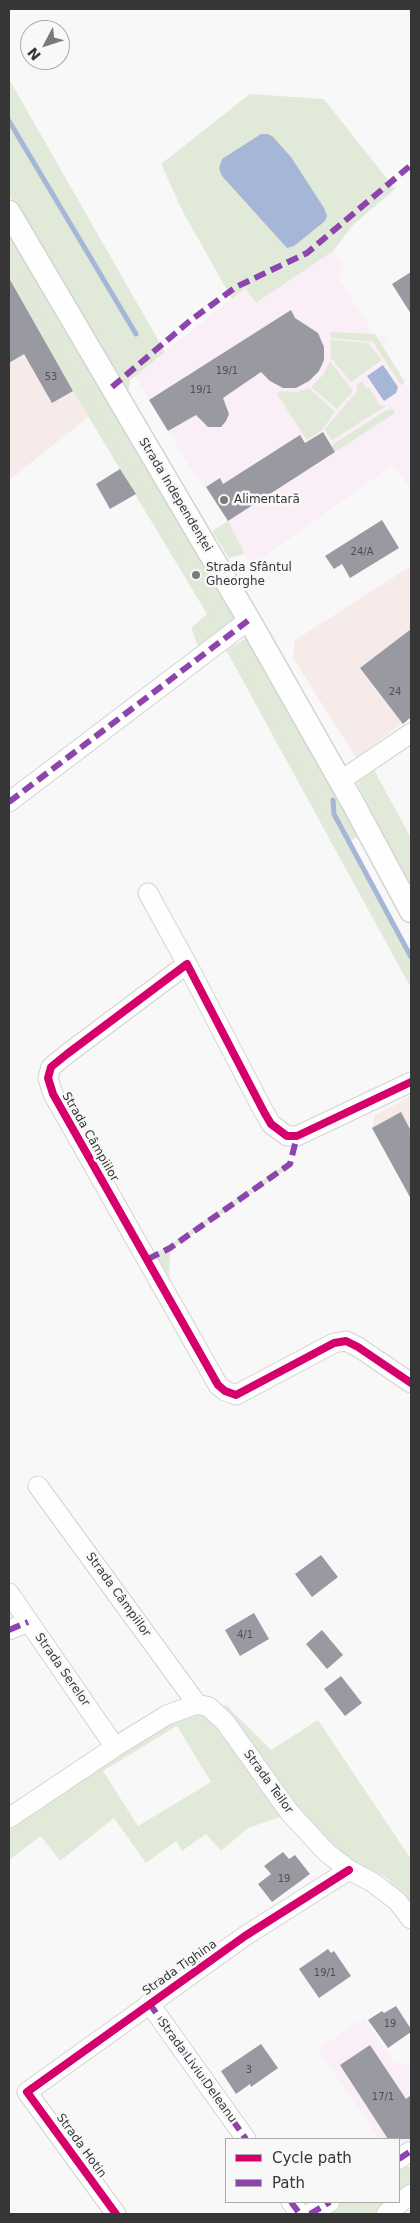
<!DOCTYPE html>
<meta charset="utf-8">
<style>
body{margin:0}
#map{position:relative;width:420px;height:2223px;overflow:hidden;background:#f8f8f9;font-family:"DejaVu Sans",sans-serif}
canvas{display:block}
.frame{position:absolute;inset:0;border:10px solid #363637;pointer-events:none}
.legend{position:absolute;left:225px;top:2138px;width:175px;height:65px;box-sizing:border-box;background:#f8f8f9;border:1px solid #aaaaab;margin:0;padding:6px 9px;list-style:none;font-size:15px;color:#363637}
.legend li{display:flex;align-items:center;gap:10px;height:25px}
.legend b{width:25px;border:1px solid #aaaaab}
.north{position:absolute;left:20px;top:20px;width:50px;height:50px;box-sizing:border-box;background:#f8f8f9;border:1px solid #aaaaab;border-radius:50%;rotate:230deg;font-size:14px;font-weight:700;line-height:20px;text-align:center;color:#363637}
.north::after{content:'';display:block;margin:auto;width:18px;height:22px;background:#7a7a7b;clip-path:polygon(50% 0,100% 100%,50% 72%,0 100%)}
</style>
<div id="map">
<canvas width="420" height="2223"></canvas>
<div class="frame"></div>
<ul class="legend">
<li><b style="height:6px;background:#d6006c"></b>Cycle path</li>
<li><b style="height:6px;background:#8e44ad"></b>Path</li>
</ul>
<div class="north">N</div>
</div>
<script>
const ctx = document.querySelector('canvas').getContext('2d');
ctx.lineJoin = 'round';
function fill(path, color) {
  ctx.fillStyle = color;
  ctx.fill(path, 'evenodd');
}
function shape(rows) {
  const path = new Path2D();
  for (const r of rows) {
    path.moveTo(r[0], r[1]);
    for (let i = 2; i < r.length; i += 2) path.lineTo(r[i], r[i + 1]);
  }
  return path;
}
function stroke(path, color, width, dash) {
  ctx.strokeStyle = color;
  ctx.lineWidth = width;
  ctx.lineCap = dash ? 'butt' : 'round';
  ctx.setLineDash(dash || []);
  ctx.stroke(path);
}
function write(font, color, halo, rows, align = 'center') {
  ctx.font = font + ' "DejaVu Sans",sans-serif';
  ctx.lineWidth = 5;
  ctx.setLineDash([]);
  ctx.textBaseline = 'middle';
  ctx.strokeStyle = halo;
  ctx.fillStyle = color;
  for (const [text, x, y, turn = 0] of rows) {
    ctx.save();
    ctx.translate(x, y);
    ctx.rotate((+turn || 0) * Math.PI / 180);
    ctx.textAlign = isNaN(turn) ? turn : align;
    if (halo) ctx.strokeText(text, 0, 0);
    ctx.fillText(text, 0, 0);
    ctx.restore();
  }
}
fill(shape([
 [333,251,345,270,337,276,377,338,384,334,389,341,382,346,411,392,411,490,393,465,251,566,228,521,206,487,197,479,135,376,245,288,256,303],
 [364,2018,394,2063,411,2065,411,2139,399,2148,399,2139,379,2139,318,2049]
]), '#faeff7');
fill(shape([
 [9,278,90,416,9,480],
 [411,566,411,717,356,758,293,658,295,640],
 [411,1096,411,1199,372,1128,375,1115]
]), '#f7ebea');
fill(shape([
 [9,79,165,352,130,380,129,389,125,390,9,195],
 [250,94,324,99,395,189,353,225,333,251,256,303,245,288,232,299,183,212,161,164],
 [9,230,237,620,199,648,191,628,207,614,73,391,9,278],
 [331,332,375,334,405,382,401,385,373,342,332,338,330,336],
 [330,340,368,343,382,360,351,382,331,358],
 [330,361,353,391,337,409,311,387,323,375],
 [362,381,366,388,369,387,380,405,386,406,332,440,325,429,357,391,357,385],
 [309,388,335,412,322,430,307,440,277,394,281,391,296,392],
 [393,409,395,413,335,452,332,447,333,444,387,410],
 [228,521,245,554,229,558,212,531],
 [248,637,363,834,348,842,411,962,411,988,226,650],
 [374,770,411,838,411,886,357,783],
 [286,1164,289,1167,170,1250,169,1281,153,1254,167,1247],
 [225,1704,271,1750,318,1720,411,1859,411,1908,388,1879,347,1857,305,1818,224,1710],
 [200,1712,214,1718,283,1816,248,1828,221,1851,206,1834,182,1851,176,1841,146,1863,114,1818,60,1861,41,1836,9,1860,9,1825,173,1718],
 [177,1726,211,1782,138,1826,103,1771],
 [399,2165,411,2167,411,2186,399,2197],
 [342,2202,393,2202,377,2214,322,2214]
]), '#e1ead9');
fill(shape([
 [261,134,268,134,273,137,291,157,324,208,327,216,325,221,294,246,287,248,222,176,219,168,222,159],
 [383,365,398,387,396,393,384,401,367,376]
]), '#a6b6d6');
stroke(shape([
 [9,121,136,334],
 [333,800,334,814,411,957]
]), '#a6b6d6', 5);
fill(shape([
 [411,272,411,314,392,284],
 [9,278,73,391,52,403,24,354,9,363],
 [291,310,295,318,318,333,324,347,324,360,319,371,309,381,296,388,283,388,270,381,261,372,223,398,229,414,226,421,221,427,208,427,196,415,168,431,149,400],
 [323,432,335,452,228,521,206,487,220,478,223,484,300,435,305,443],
 [120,469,136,494,110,509,96,484],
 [382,520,399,548,350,578,342,564,334,569,325,556],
 [411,629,411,717,403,724,360,668],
 [401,1112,411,1131,411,1199,372,1128],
 [321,1555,338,1577,312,1597,295,1574],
 [254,1613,269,1639,240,1656,225,1630],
 [322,1630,343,1655,327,1669,306,1644],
 [341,1676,362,1703,345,1716,324,1689],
 [283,1852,289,1859,295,1855,310,1874,272,1902,258,1884,271,1874,264,1866],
 [328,1949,331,1953,334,1951,351,1976,319,1998,299,1969],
 [396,2006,411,2029,411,2032,388,2048,368,2020,382,2011,384,2013],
 [261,2044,278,2068,251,2087,250,2084,236,2094,221,2071],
 [370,2045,406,2099,411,2095,411,2139,388,2139,340,2065]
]), '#9999a2');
const minor = shape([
 [340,781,411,733],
 [9,802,249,620],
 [148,893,187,964],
 [411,1082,297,1136,287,1136,271,1124,264,1112,187,964,67,1054,51,1067,48,1078,53,1094,218,1385,225,1391,236,1395,334,1343,346,1341,358,1347,411,1383],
 [38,1486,197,1704],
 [9,1593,115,1747],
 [9,1630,28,1622],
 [9,1818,115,1747,167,1715,197,1704,209,1707,225,1722,290,1813,326,1852,349,1870,372,1882,397,1901,411,1919],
 [149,2003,246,2139],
 [399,2159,411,2151],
 [291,2202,300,2214],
 [116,2214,27,2092,245,1936,349,1870],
 [310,2214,330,2202],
 [386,2214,411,2194]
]);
const major = shape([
 [9,212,249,620,354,805,411,911]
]);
stroke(minor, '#d3d3d4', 21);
stroke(major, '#d3d3d4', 25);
stroke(shape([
 [9,261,216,624],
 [233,653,411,977]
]), '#e3e3e3', 3, [1, 4]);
stroke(minor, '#fefefe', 19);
stroke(major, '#fefefe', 22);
stroke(shape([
 [112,387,191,320,236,287,307,253,411,165],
 [9,802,249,620],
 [148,1259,170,1248,290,1164,297,1136],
 [9,1630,28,1622],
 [149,2003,246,2139],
 [399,2159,411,2151],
 [291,2202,300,2214],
 [310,2214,330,2202]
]), '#8e44ad', 6, [12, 6]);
stroke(shape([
 [411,1082,297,1136,287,1136,271,1124,264,1112,187,964,67,1054,51,1067,48,1078,53,1094,218,1385,225,1391,236,1395,334,1343,346,1341,358,1347,411,1383],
 [116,2214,27,2092,245,1936,349,1870]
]), '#d6006c', 8);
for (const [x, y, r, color] of [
 [224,500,5,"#7a7a7b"],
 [196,575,5,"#7a7a7b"]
]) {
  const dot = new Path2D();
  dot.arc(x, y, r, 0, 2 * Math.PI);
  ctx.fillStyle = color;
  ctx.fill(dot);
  stroke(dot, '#f8f8f9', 2);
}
write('10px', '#4f4f52', null, [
 ["19/1",227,371],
 ["53",51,377],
 ["19/1",201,390],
 ["24/A",362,552],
 ["24",395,692],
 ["4/1",245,1635],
 ["19",284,1879],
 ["19/1",325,1973],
 ["19",390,2024],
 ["3",249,2070],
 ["17/1",383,2097]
]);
write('12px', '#363637', '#f8f8f9', [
 ["Strada Independenței",175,495,59],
 ["Strada Câmpiilor",90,1137,60],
 ["Strada Câmpiilor",118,1595,54],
 ["Strada Serelor",62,1670,55],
 ["Strada Teilor",268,1782,54],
 ["Strada Tighina",180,1968,-35],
 ["Strada Liviu Deleanu",197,2071,54],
 ["Strada Hotin",81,2146,54]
]);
write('12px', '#363637', '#f8f8f9', [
 ["Alimentară",234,500],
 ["Strada Sfântul",206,568],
 ["Gheorghe",206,582]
], 'left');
</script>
